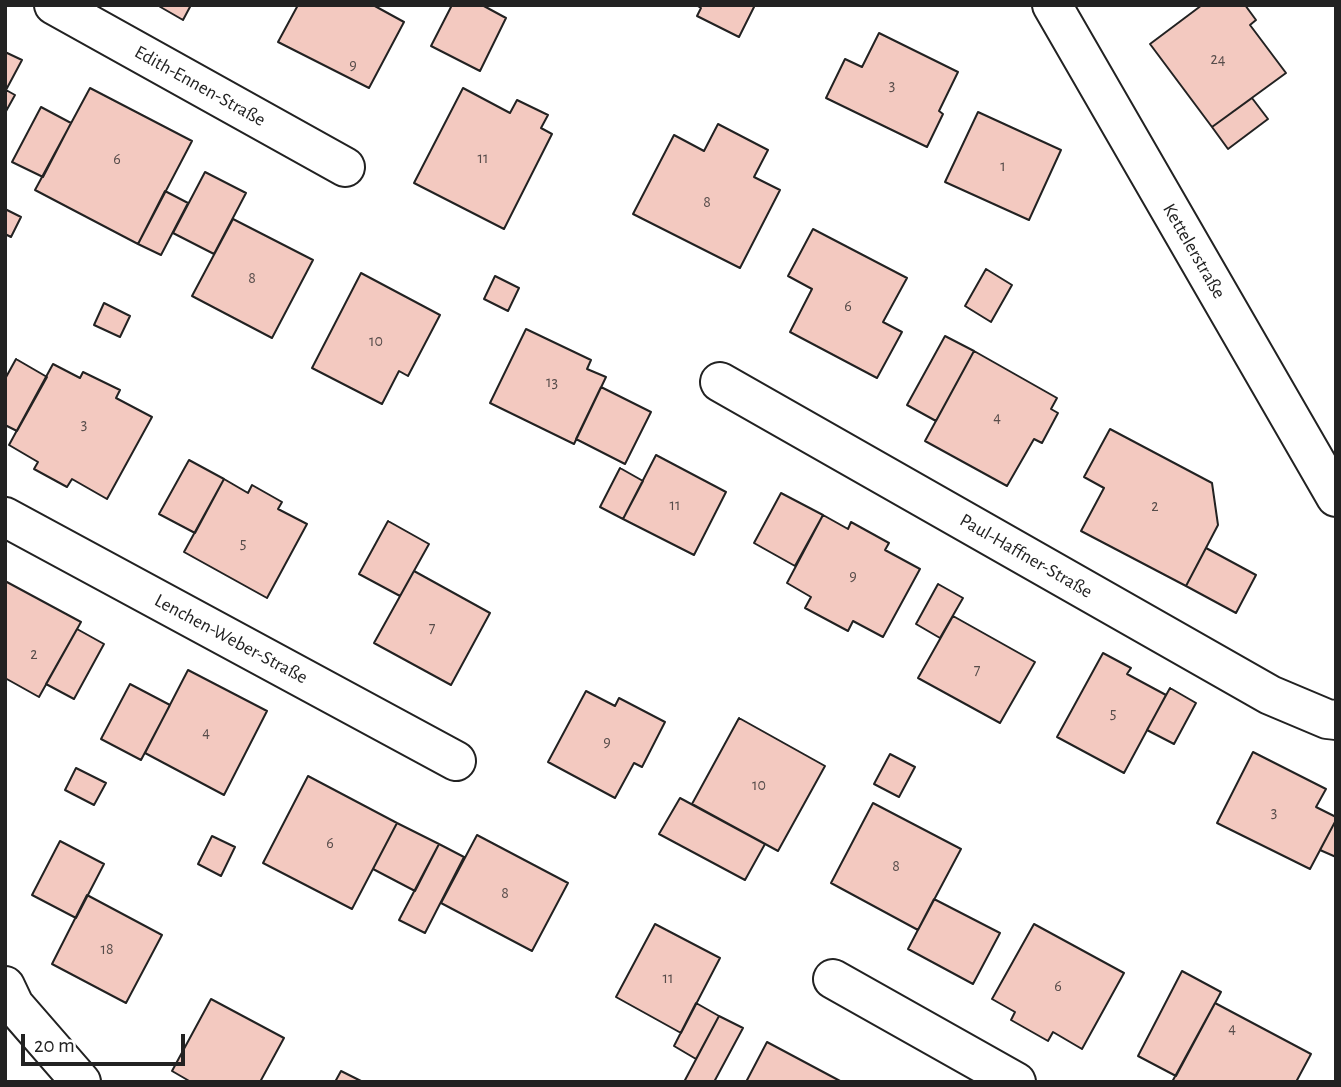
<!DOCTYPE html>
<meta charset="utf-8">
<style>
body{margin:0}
#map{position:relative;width:1341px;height:1087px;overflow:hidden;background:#fff;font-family:"Alegreya Sans",sans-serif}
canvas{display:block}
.frame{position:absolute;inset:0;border:7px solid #222;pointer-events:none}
.scale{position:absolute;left:21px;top:1034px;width:164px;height:32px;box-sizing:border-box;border:4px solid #222;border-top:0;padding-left:9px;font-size:21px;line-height:24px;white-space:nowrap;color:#222;-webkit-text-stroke:5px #fff;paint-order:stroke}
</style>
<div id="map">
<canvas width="1341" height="1087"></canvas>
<div class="frame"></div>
<div class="scale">20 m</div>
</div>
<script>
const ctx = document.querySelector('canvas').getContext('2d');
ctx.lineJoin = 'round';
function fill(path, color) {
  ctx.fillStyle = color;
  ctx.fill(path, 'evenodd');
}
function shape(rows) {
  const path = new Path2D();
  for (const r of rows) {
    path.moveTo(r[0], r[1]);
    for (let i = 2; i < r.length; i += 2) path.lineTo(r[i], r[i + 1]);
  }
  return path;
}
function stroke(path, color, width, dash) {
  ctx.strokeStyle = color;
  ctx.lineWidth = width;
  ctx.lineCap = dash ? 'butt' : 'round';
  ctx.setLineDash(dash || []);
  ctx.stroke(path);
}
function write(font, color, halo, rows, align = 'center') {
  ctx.font = font + ' "Alegreya Sans",sans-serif';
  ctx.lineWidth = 5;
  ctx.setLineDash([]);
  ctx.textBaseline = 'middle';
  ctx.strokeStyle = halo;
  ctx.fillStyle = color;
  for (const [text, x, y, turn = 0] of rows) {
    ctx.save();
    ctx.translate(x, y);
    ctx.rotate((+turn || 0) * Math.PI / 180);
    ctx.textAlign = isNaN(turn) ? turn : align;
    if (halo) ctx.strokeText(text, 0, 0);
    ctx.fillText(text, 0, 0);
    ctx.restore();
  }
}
const building = shape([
 [157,5,191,5,183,20,157,5],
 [298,5,373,5,404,22,369,88,278,42,298,5],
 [452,5,482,5,506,18,480,71,431,46,452,5],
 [696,5,755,5,739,37,697,16,701,8,696,5],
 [1202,5,1245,5,1256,20,1250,25,1286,73,1212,127,1150,44,1202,5],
 [879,33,958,72,939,111,943,114,927,147,826,98,845,59,862,67,879,33],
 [5,52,22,60,6,90,15,95,5,113,5,52],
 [90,88,192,141,138,244,35,190,90,88],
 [463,88,510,113,517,100,548,115,541,128,552,134,504,229,414,183,463,88],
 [1252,98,1268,119,1228,149,1212,127,1252,98],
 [41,107,71,123,43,177,12,162,41,107],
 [978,112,1061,150,1029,220,945,182,978,112],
 [718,124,768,150,754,177,780,190,740,268,633,214,674,135,704,151,718,124],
 [205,172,246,193,214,254,173,233,205,172],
 [165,191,188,203,161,255,138,244,165,191],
 [5,209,21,217,11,237,5,234,5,209],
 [233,219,313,260,272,338,192,296,233,219],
 [813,229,907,278,883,322,902,332,877,378,790,332,812,289,788,276,813,229],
 [986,269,1012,285,991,322,965,306,986,269],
 [361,273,440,315,408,376,399,371,382,404,312,368,361,273],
 [495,276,519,288,508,311,484,299,495,276],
 [104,303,130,316,120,337,94,325,104,303],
 [526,329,591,360,587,369,606,377,574,444,490,403,526,329],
 [945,336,974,351,936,421,907,405,945,336],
 [974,351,1057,398,1051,409,1058,413,1042,443,1034,439,1007,486,925,441,974,351],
 [16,359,47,377,17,431,5,425,5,379,16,359],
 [53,364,80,378,83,372,120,390,116,398,152,417,107,499,72,479,67,487,34,469,38,462,9,445,53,364],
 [601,387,651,412,625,464,576,439,601,387],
 [1110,429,1212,483,1218,525,1186,586,1081,531,1104,488,1084,477,1110,429],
 [656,455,726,492,694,555,623,519,656,455],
 [189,460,224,479,195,533,159,514,189,460],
 [620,468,643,481,623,519,600,507,620,468],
 [224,479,248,493,252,485,282,502,278,509,307,524,267,598,184,552,224,479],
 [781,493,823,515,795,566,754,543,781,493],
 [823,515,848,529,851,522,889,543,885,550,920,569,883,637,853,621,848,631,805,608,811,597,787,583,823,515],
 [388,521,429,544,400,596,359,574,388,521],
 [1206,548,1256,575,1236,613,1186,586,1206,548],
 [414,571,490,613,451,685,374,643,414,571],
 [5,581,81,622,39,697,5,678,5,581],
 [938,584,963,598,940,638,916,624,938,584],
 [953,616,1035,662,1000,723,918,678,953,616],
 [77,629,104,644,74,699,46,684,77,629],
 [1103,653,1131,668,1127,674,1166,695,1124,773,1057,737,1103,653],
 [188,670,267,711,224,795,145,753,188,670],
 [130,684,170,705,141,760,101,739,130,684],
 [1170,688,1196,703,1174,744,1147,730,1170,688],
 [586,691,615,706,619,698,665,722,642,767,634,763,615,798,548,762,586,691],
 [739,718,825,766,778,851,692,804,739,718],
 [1253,752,1326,789,1316,807,1336,817,1336,820,1310,869,1217,823,1253,752],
 [890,754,915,767,899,797,874,784,890,754],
 [76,768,106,783,94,805,65,790,76,768],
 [308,776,397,823,352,909,263,863,308,776],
 [680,798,765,844,745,880,659,834,680,798],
 [873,803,961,849,918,930,831,883,873,803],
 [1336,820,1336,857,1320,850,1336,820],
 [397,823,439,844,415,891,373,869,397,823],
 [477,835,568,883,532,951,441,903,477,835],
 [212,836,235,847,221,876,198,864,212,836],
 [60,841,104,864,76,918,32,895,60,841],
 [439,844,464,857,425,933,399,920,439,844],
 [87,895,162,935,126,1003,52,964,87,895],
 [934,899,1000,933,973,984,908,949,934,899],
 [655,924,720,958,681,1033,616,997,655,924],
 [1034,924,1124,973,1082,1049,1053,1032,1048,1041,1011,1020,1015,1012,992,999,1034,924],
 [1182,971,1221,992,1176,1076,1138,1056,1182,971],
 [211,999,284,1038,260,1082,191,1082,172,1071,211,999],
 [696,1003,719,1016,696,1059,674,1046,696,1003],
 [1215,1003,1311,1054,1296,1082,1172,1082,1215,1003],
 [719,1016,743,1028,714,1082,684,1082,719,1016],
 [767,1042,842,1082,746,1082,767,1042],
 [341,1071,363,1082,335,1082,341,1071]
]);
fill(building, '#f3c9c0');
stroke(building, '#222', 2);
const minor = shape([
 [54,5,345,167],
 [1052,5,1336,497],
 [720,382,1270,695,1327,719,1336,720],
 [5,517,456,761],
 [833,979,1016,1082],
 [5,986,14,1005,81,1082]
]);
stroke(minor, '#222', 42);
stroke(minor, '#fff', 38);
write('16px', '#564c4a', null, [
 ["24",1218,59],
 ["9",353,65],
 ["3",892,85],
 ["11",483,158],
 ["6",117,159],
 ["1",1003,166],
 ["8",707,202],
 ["8",252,278],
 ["6",848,306],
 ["10",376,341],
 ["13",552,382],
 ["4",997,417],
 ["3",84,424],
 ["11",675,505],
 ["2",1155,506],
 ["5",243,543],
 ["9",853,576],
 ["7",432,628],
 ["2",34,654],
 ["7",977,670],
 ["5",1113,713],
 ["4",206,732],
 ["9",607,742],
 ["10",759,785],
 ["3",1274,812],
 ["6",330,843],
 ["8",896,866],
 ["8",505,893],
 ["18",107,949],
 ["11",668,978],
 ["6",1058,986],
 ["4",1232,1028]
]);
write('19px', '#222', '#fff', [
 ["Edith-Ennen-Straße",200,86,29],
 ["Kettelerstraße",1194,251,60],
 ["Paul-Haffner-Straße",1026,556,30],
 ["Lenchen-Weber-Straße",231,639,28]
]);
</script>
